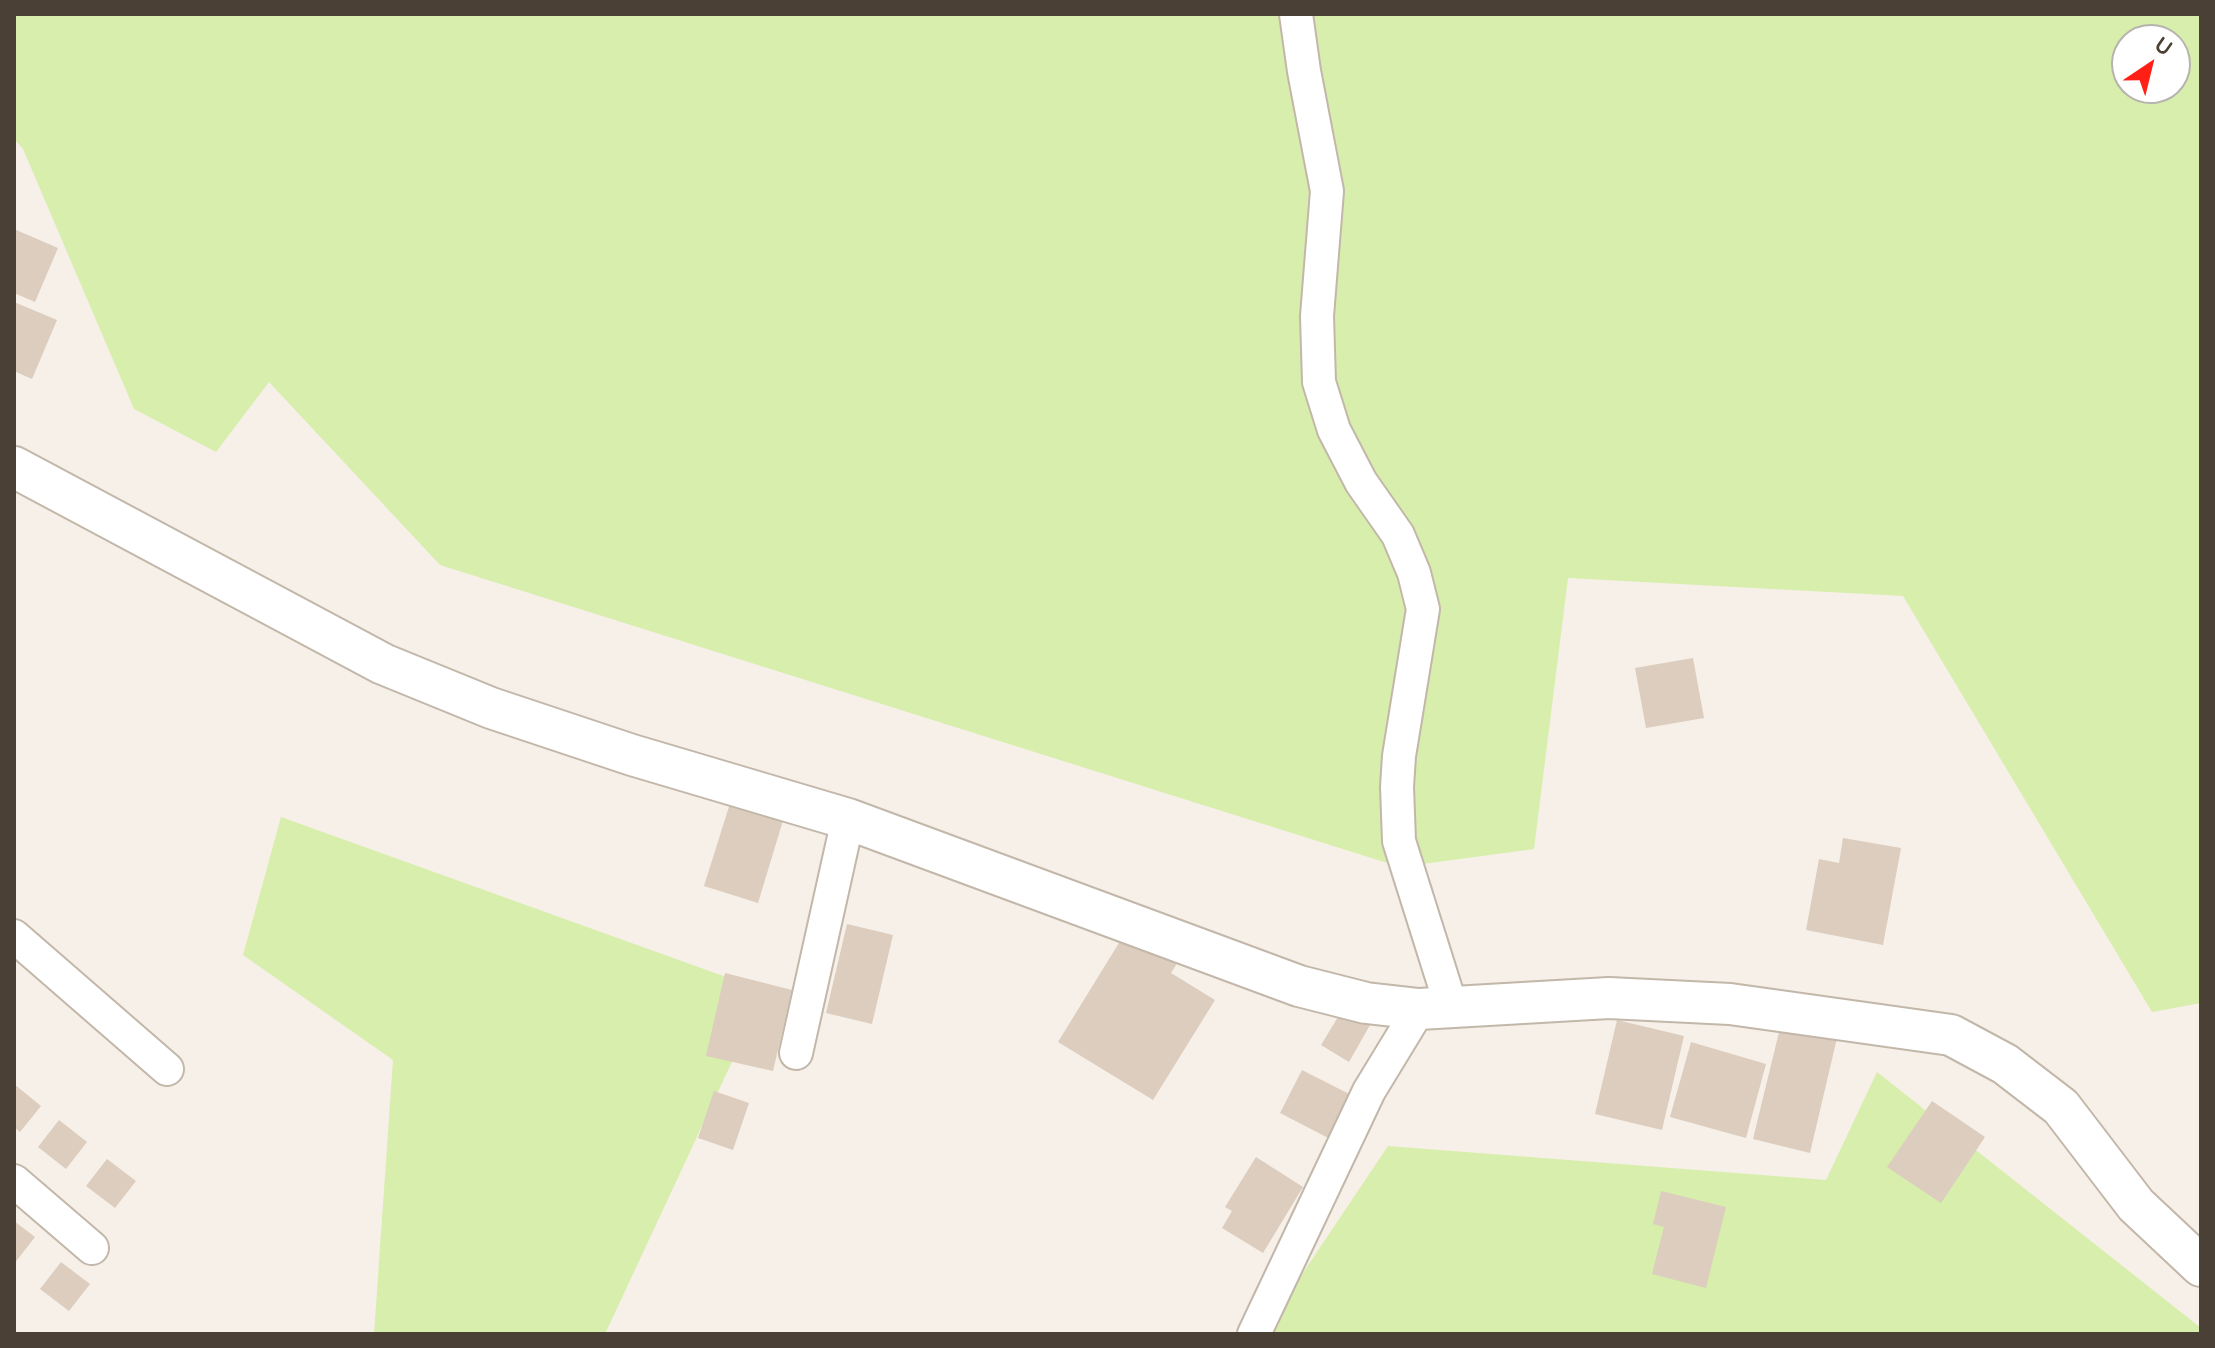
<!DOCTYPE html>
<style>
body{margin:0}
#map{position:relative;width:2215px;height:1348px;overflow:hidden;background:#f6f0e8;font-family:Quicksand,sans-serif}
canvas{display:block}
.frame{position:absolute;inset:0;border:16px solid #4a4035;pointer-events:none}
.north{position:absolute;left:2111px;top:24px;width:80px;height:80px;box-sizing:border-box;background:#fff;border:2px solid #b7b3ae;border-radius:50%;rotate:35deg;font-size:22px;font-weight:700;line-height:32px;text-align:center;color:#4a4035}
.north::after{content:'';display:block;margin:auto;width:28px;height:36px;background:#ff1f15;clip-path:polygon(50% 0,100% 100%,50% 72%,0 100%)}
</style>
<div id="map">
<canvas width="2215" height="1348"></canvas>
<div class="frame"></div>
<div class="north">U</div>
</div>
<script>
const ctx = document.querySelector('canvas').getContext('2d');
ctx.lineJoin = 'round';
function fill(path, color) {
  ctx.fillStyle = color;
  ctx.fill(path, 'evenodd');
}
function shape(rows) {
  const path = new Path2D();
  for (const r of rows) {
    path.moveTo(r[0], r[1]);
    for (let i = 2; i < r.length; i += 2) path.lineTo(r[i], r[i + 1]);
  }
  return path;
}
function stroke(path, color, width, dash) {
  ctx.strokeStyle = color;
  ctx.lineWidth = width;
  ctx.lineCap = dash ? 'butt' : 'round';
  ctx.setLineDash(dash || []);
  ctx.stroke(path);
}
fill(shape([
 [14,14,2201,14,2201,1003,2152,1012,1903,596,1568,578,1534,849,1400,867,440,565,269,382,216,452,134,409,23,149,14,139],
 [2127,40,2175,40,2175,88,2127,88],
 [281,817,765,991,605,1334,374,1334,393,1060,243,955],
 [1877,1072,2201,1328,2201,1334,1262,1334,1388,1146,1826,1180]
]), '#d8eeac');
fill(shape([
 [14,229,58,248,35,302,14,293],
 [14,302,57,320,32,379,14,371],
 [1693,658,1704,718,1646,728,1635,668],
 [732,797,785,814,758,903,704,886],
 [1843,838,1901,848,1883,945,1806,930,1819,859,1839,863],
 [847,924,893,935,872,1024,826,1013],
 [1130,925,1181,957,1171,973,1215,1000,1153,1100,1058,1042],
 [725,973,792,990,773,1071,706,1056],
 [1347,1002,1374,1018,1349,1062,1321,1045],
 [1617,1020,1684,1036,1662,1130,1595,1114],
 [1781,1024,1837,1038,1810,1153,1753,1139],
 [1691,1042,1766,1064,1746,1138,1670,1117],
 [1302,1070,1359,1099,1336,1142,1280,1113],
 [14,1084,41,1106,20,1132,14,1127],
 [714,1091,749,1103,733,1150,698,1138],
 [1932,1101,1985,1137,1941,1203,1887,1167],
 [59,1120,87,1142,66,1169,38,1147],
 [1256,1157,1303,1187,1263,1253,1222,1228,1232,1211,1225,1207],
 [107,1159,136,1181,115,1208,86,1186],
 [1661,1191,1726,1207,1706,1288,1652,1274,1664,1227,1653,1224],
 [14,1221,35,1237,14,1264],
 [61,1262,90,1284,69,1311,40,1289]
]), '#dccdbe');
const minor = shape([
 [1296,14,1304,71,1327,191,1317,316,1319,382,1334,430,1361,482,1398,535,1414,573,1423,609,1399,756,1397,787,1399,841,1451,1006],
 [14,936,167,1069],
 [796,1053,848,819],
 [14,1181,92,1248],
 [1254,1334,1369,1091,1419,1009]
]);
const tertiary = shape([
 [14,467,383,664,491,708,632,755,848,819,1299,986,1366,1003,1419,1009,1609,998,1730,1004,1951,1035,2005,1064,2061,1107,2136,1205,2201,1266]
]);
stroke(minor, '#c2b7a9', 36);
stroke(tertiary, '#c2b7a9', 44);
stroke(minor, '#fff', 32);
stroke(tertiary, '#fff', 40);
</script>
